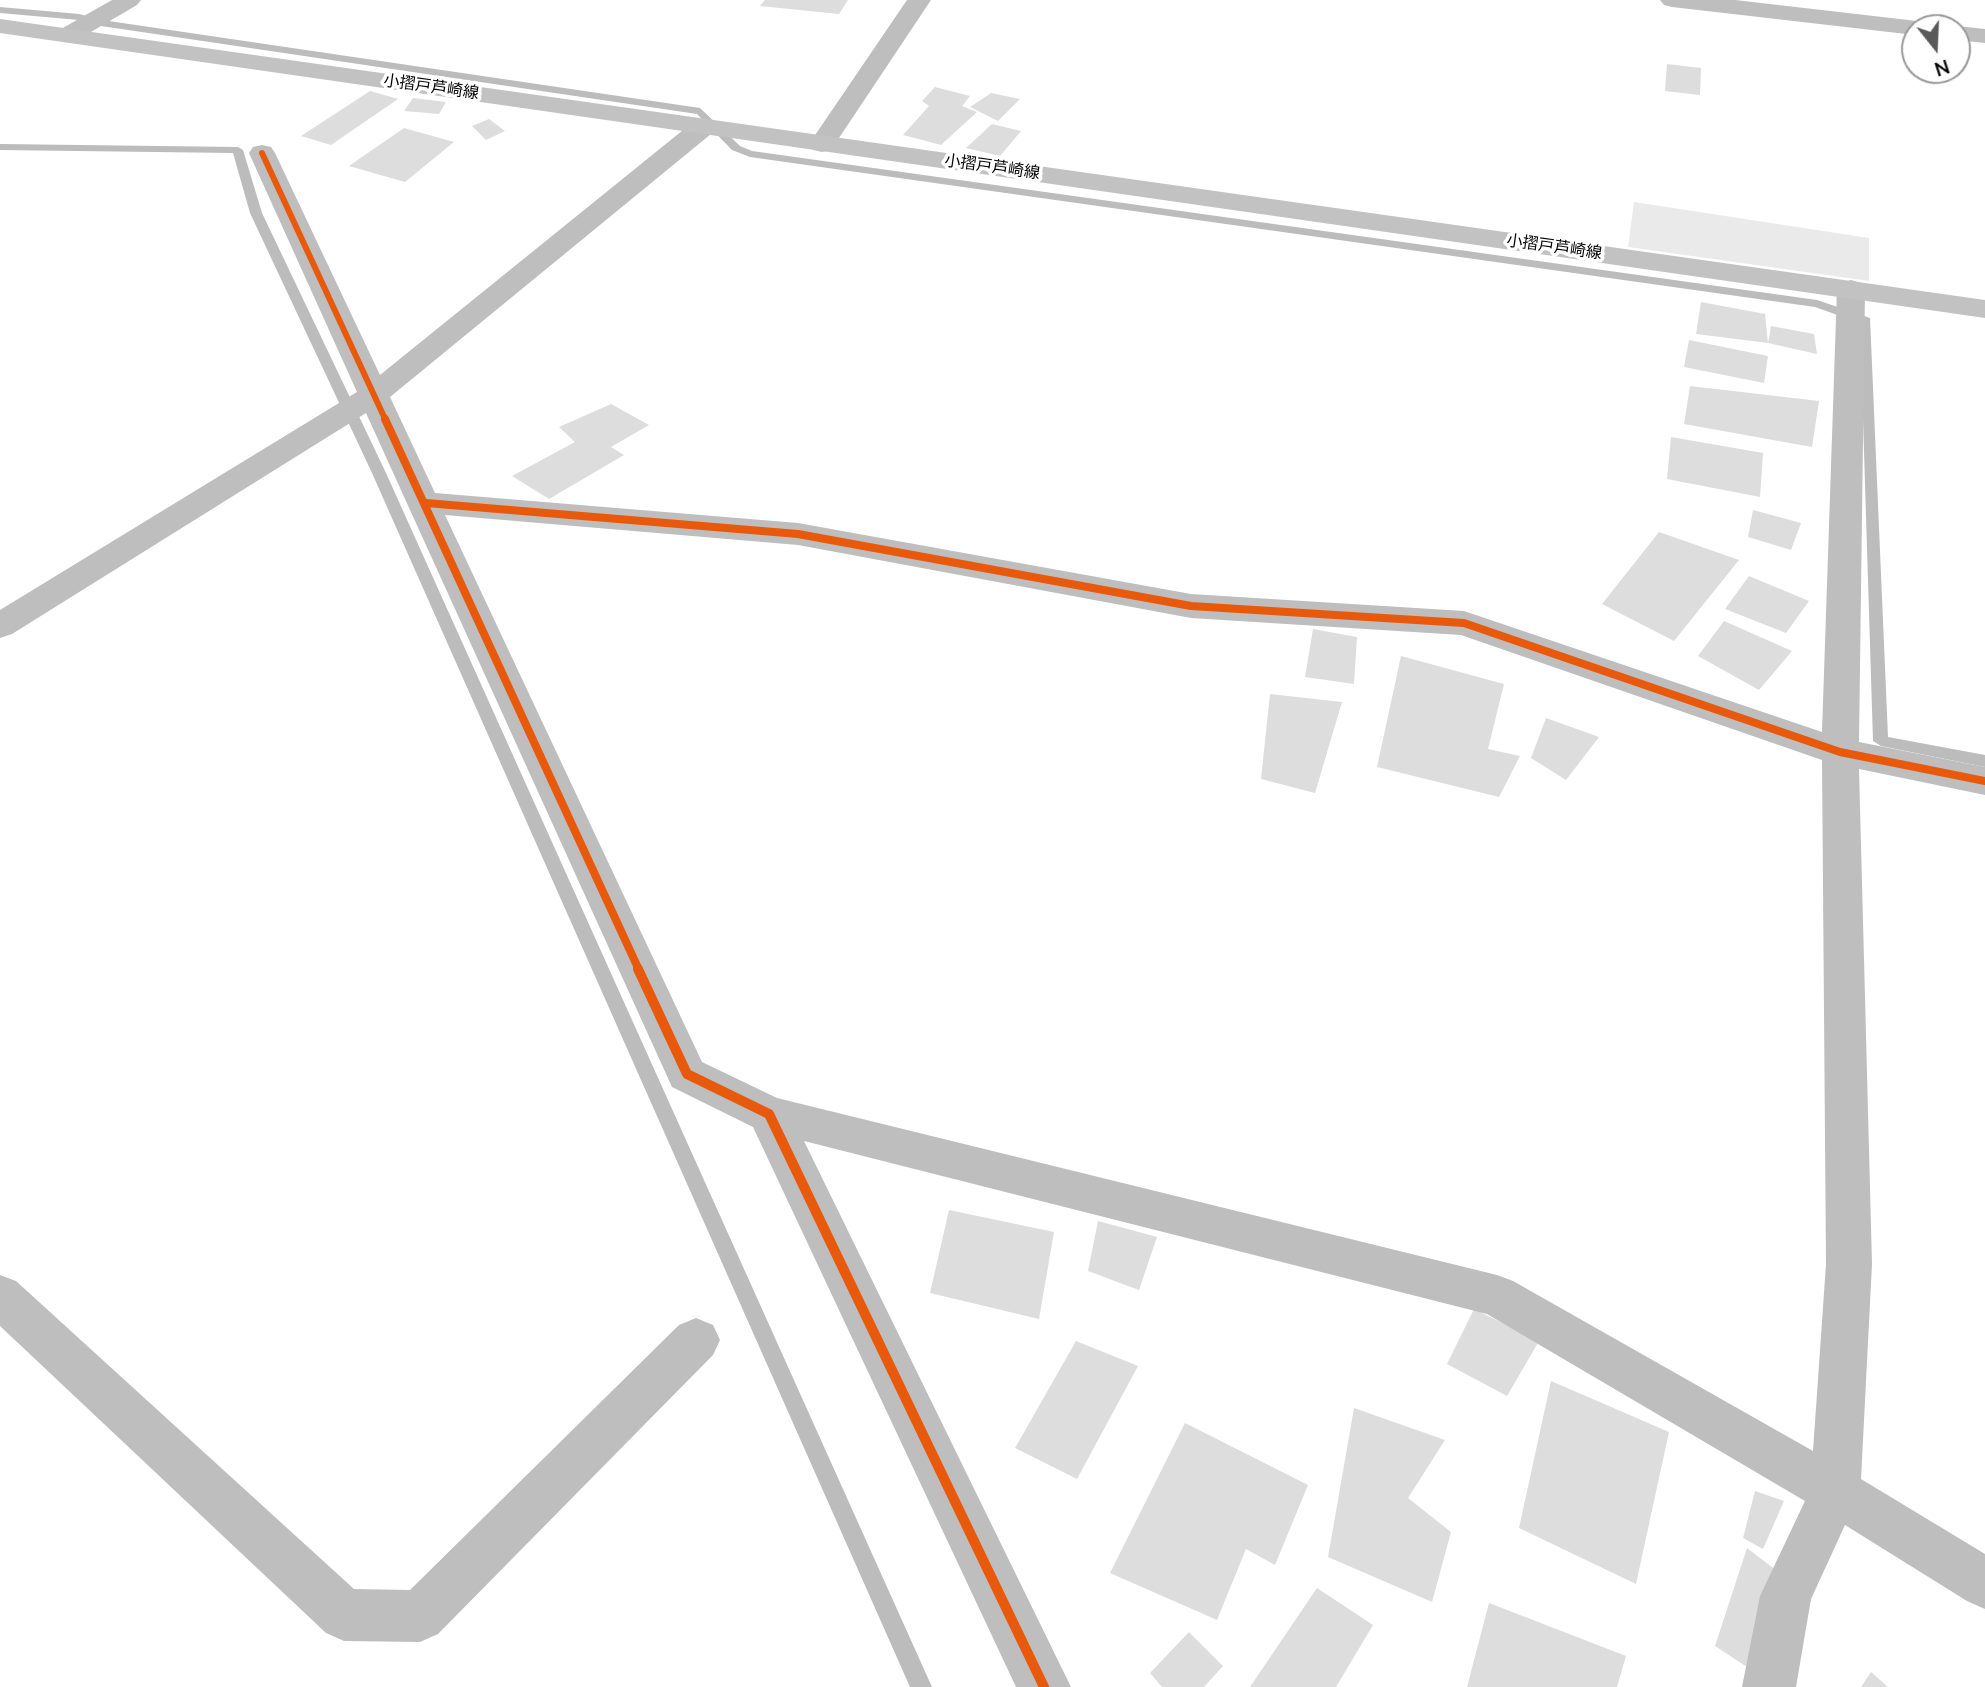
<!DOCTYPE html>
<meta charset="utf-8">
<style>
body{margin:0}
#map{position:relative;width:1985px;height:1687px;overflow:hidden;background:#fff;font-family:"Nunito Sans",sans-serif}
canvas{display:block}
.north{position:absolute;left:1901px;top:14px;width:70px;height:70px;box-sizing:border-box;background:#fff;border:2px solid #999;border-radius:50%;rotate:162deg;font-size:19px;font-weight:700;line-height:28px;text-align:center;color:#000}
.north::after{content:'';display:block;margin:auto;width:24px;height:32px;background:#595959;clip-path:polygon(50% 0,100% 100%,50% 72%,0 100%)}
</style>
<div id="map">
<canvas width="1985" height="1687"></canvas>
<div class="north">N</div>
</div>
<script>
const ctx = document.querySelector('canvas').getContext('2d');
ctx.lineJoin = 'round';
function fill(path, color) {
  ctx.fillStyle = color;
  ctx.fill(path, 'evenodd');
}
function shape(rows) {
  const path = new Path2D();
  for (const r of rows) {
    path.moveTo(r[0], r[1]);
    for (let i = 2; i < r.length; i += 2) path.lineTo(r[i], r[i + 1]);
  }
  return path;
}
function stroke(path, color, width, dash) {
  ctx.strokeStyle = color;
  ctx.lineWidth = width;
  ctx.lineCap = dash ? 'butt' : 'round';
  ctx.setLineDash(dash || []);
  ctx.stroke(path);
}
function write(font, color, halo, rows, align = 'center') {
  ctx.font = font + ' "Nunito Sans","Noto Sans JP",sans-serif';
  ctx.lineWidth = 7;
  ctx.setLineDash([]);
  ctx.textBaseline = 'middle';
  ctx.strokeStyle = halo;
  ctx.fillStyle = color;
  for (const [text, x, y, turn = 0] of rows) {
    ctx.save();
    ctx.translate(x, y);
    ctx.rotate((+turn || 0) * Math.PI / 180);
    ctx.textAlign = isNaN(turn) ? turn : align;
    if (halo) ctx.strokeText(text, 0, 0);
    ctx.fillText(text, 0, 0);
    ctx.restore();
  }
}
fill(shape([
 [1634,202,1869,238,1869,281,1628,247]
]), '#eaeaea');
fill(shape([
 [0,7,79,14,102,20,700,108,740,146,752,151,1817,300,1870,318,1888,737,1985,755,1985,767,1881,746,1873,741,1860,323,1815,307,750,157,732,150,697,114,101,26,79,20,0,13,0,7],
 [0,144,238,147,243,150,262,213,386,473,932,1687,910,1687,372,473,250,213,233,153,0,150,0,144]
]), '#bcbcbc');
fill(shape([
 [765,0,848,0,839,14,760,6],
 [1667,64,1701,68,1700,95,1665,91],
 [935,87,970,96,962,106,977,112,941,145,903,135,929,106,922,101],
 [370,91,398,99,331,145,301,136],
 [991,93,1020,99,998,121,970,107],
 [413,98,446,102,439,114,404,111],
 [489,119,505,131,486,140,472,126],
 [992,124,1021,131,1000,156,966,148],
 [404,128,454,142,405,182,349,166],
 [1701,302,1765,314,1768,343,1696,334],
 [1771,326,1814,334,1817,354,1768,343],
 [1689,340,1768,356,1764,383,1684,367],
 [1690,386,1819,401,1812,447,1684,424],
 [611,404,649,425,611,447,624,455,549,499,512,476,575,442,559,427],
 [1671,437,1763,453,1760,497,1667,479],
 [1753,510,1801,523,1791,550,1748,537],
 [1659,532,1739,560,1674,641,1602,604],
 [1749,576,1809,601,1786,633,1725,609],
 [1724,621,1792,651,1759,690,1698,656],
 [1313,629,1357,637,1354,684,1305,677],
 [1401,656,1504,684,1488,749,1520,756,1499,797,1377,767],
 [1270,694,1342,702,1315,793,1261,779],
 [1546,718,1599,737,1566,780,1531,758],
 [949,1210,1054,1232,1039,1319,930,1293],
 [1098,1221,1157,1237,1139,1290,1088,1271],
 [1474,1309,1539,1341,1507,1396,1447,1364],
 [1076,1341,1138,1366,1077,1479,1015,1448],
 [1551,1381,1669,1432,1636,1584,1519,1528],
 [1354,1408,1445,1440,1408,1498,1451,1532,1432,1602,1328,1557],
 [1185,1423,1308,1485,1275,1565,1246,1549,1217,1620,1110,1573],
 [1755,1491,1784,1501,1763,1549,1743,1538],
 [1747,1548,1776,1570,1747,1667,1715,1646],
 [1317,1588,1373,1625,1336,1687,1250,1687],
 [1489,1603,1626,1656,1617,1687,1467,1687],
 [1189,1632,1223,1666,1204,1687,1162,1687,1150,1673],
 [1871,1672,1888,1687,1861,1687]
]), '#ddd');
fill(shape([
 [112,0,141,0,137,5,79,39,70,41,61,39,58,34,61,29,112,0],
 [907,0,931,0,831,150,822,152,813,150,809,144,907,0],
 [1660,0,1735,0,1917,21,1926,23,1929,28,1915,28,1915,35,1672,7,1664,5,1660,0],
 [1957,26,1985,29,1985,43,1957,40,1957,28,1948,28,1957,26],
 [702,120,711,122,715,128,711,134,390,397,435,493,798,523,1191,594,1464,611,1822,732,1837,289,1841,283,1851,280,1861,283,1865,289,1859,742,1985,767,1985,795,1859,769,1872,1264,1861,1479,1985,1554,1985,1609,1967,1601,1845,1525,1811,1599,1796,1687,1742,1687,1760,1596,1805,1501,1487,1314,804,1141,1071,1687,1016,1687,753,1127,672,1087,366,413,12,634,0,638,0,610,357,392,249,153,253,147,262,145,271,147,275,153,380,375,693,122,702,120],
 [445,515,798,545,1191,618,1461,635,1822,760,1826,1264,1813,1451,1513,1281,1497,1275,777,1098,702,1062,445,515],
 [0,1275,16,1281,354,1589,410,1590,679,1325,696,1318,713,1325,720,1340,713,1355,438,1634,420,1642,344,1641,326,1633,0,1326,0,1275]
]), '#bebebe');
fill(shape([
 [0,19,1985,300,1985,318,0,33,0,19]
]), '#c2c2c2');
stroke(shape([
 [262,153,386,421]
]), '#e8590c', 6);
stroke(shape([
 [385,419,639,970],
 [426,503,798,534,1191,606,1464,623,1840,752,1985,781]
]), '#e8590c', 8);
stroke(shape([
 [638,969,687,1074,769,1114,1044,1687]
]), '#e8590c', 10);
write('16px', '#000', '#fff', [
 ["小摺戸芦崎線",431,88,8],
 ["小摺戸芦崎線",992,168,8],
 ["小摺戸芦崎線",1554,248,8]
]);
</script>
